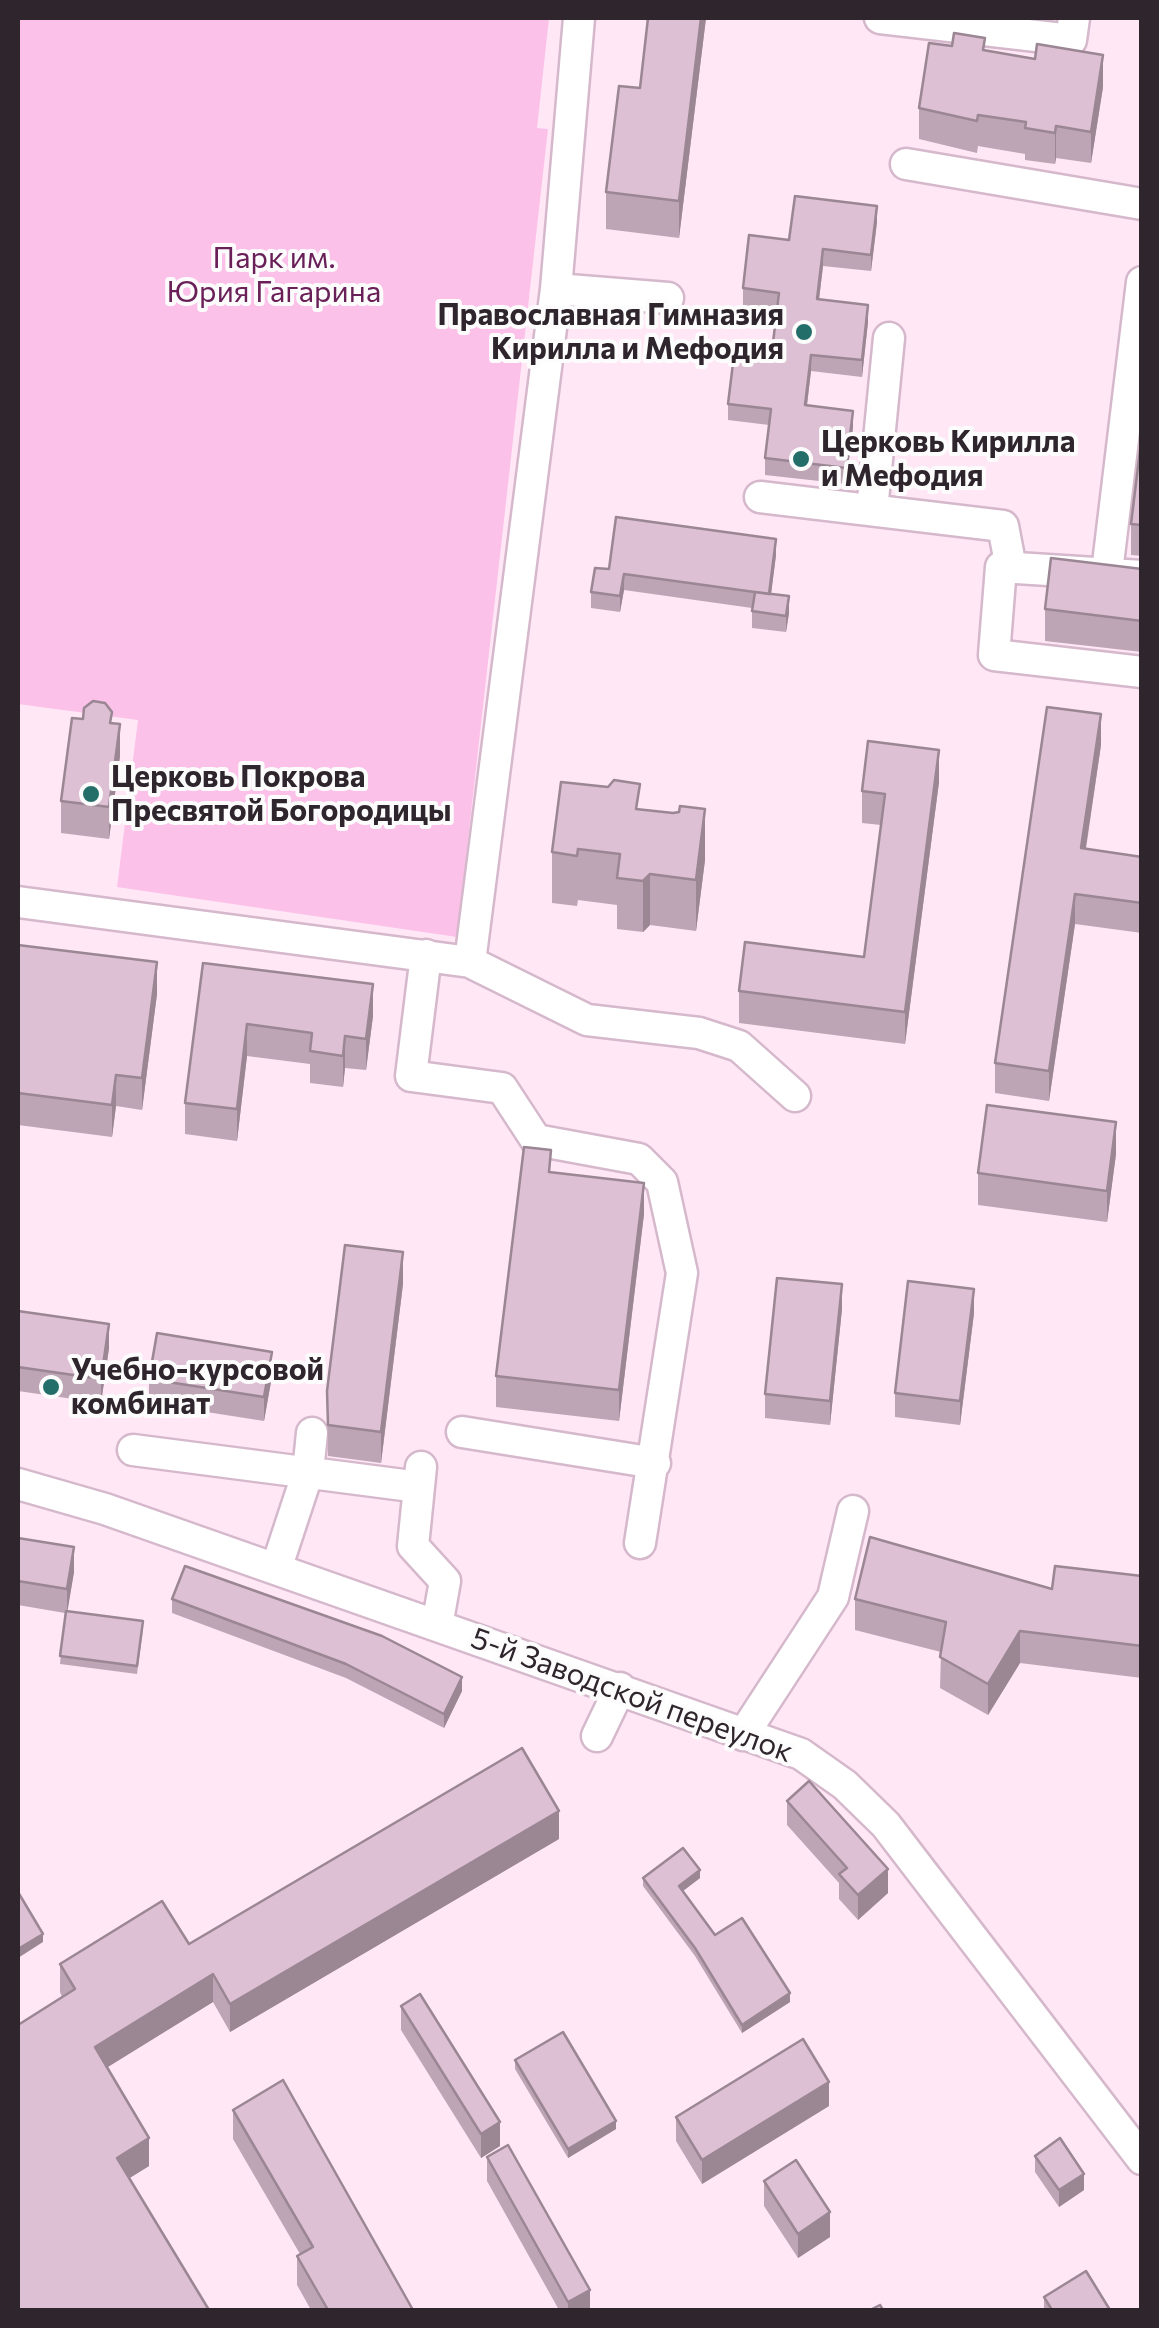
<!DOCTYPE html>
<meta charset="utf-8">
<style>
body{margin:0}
#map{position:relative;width:1159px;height:2328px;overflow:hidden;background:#ffe7f6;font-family:Commissioner,sans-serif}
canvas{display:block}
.frame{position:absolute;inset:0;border:20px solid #2f252c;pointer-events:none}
</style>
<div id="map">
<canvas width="1159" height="2328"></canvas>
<div class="frame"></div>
</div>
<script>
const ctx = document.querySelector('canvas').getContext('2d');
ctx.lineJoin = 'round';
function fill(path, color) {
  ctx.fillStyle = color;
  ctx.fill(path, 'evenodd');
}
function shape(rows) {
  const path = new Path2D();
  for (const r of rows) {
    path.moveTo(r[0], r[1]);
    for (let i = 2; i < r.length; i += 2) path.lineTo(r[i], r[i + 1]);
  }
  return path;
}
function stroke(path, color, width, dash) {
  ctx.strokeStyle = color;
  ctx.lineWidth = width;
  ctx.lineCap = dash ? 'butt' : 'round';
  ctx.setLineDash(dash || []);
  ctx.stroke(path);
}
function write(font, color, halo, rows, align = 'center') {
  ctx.font = font + ' Commissioner,sans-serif';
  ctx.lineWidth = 8;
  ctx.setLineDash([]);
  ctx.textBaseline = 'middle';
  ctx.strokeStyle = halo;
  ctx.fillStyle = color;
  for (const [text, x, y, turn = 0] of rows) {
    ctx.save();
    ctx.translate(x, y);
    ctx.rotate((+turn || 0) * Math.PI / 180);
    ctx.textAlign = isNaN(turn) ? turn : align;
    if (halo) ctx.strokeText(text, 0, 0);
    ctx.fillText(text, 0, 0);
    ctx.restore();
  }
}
fill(shape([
 [18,18,549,18,537,128,548,129,457,937,117,887,138,720,18,704]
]), '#fbc1e8');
const minor = shape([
 [880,18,1071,40,1074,18],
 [906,164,1142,204],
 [556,289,668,298],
 [760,497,1003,526,1011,568],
 [872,510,889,338],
 [1107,572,1142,282],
 [1142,576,1001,567,994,655,1142,672],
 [18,902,470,962,556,289,579,18],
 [426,955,411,1076,502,1088,536,1140,639,1159,662,1182,682,1273,640,1543],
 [470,962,587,1020,699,1033,739,1046,795,1096],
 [462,1432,655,1463],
 [133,1450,419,1487],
 [421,1467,413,1546,445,1581,437,1626],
 [18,1484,105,1509,801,1754,845,1785,886,1825,1142,2159],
 [276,1569,308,1472,312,1433],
 [743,1735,833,1597,853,1511],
 [597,1736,620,1688]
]);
stroke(minor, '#d5b8cb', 35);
stroke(minor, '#fff', 30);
fill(shape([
 [648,18,706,18,679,238,606,229,606,192,640,88],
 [985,51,1103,87,1091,163,1056,158,1055,164,1025,160,1025,154,978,146,977,153,919,139,919,108],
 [877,222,871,271,823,266,819,299,868,322,862,377,811,371,807,405,853,427,846,484,765,475,765,458,769,425,728,420,728,404,771,359,777,309,743,305,743,288,789,240],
 [1142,434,1142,556,1131,555,1131,524],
 [776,555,771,594,789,613,786,632,752,628,752,608,624,590,620,612,591,608,591,592,609,569],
 [1142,569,1142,652,1045,641,1045,609],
 [112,723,120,756,109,839,61,833,61,801],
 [1101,745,1086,849,1142,857,1142,933,1075,924,1049,1101,995,1093,995,1063],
 [939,782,905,1044,739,1023,739,991,864,957,881,825,862,823,862,791],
 [640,809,705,860,696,931,650,925,643,932,617,929,617,905,578,900,577,906,552,903,552,852],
 [18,945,157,994,142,1110,116,1106,112,1137,18,1125],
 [203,963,373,1016,366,1070,345,1068,343,1087,310,1083,310,1064,247,1056,237,1141,185,1134,185,1103],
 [1116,1154,1107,1222,978,1205,978,1173],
 [644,1214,619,1421,496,1407,496,1376],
 [403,1284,381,1463,328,1456,327,1391],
 [842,1309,830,1425,765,1418,765,1394],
 [18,1311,109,1348,101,1403,18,1391],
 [974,1313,960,1425,895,1417,895,1393],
 [272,1376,264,1421,149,1403,149,1379],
 [18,1538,74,1572,67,1611,143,1629,137,1674,60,1664,65,1613,18,1605],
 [1142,1576,1142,1678,1020,1663,988,1715,940,1688,941,1652,855,1630,855,1599,1052,1589],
 [172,1599,462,1691,444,1728,346,1678,172,1613],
 [787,1801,888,1893,858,1920,839,1899,839,1883,787,1825],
 [559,1839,230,2032,213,2002,107,2067,149,2166,129,2178,18,2310,62,1997,60,1992,60,1964,189,1944],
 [643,1878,700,1878,683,1891,715,1935,790,2002,742,2033,695,1956,643,1886],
 [401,2006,500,2146,481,2158,401,2030],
 [515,2060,616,2129,568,2158,515,2069],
 [829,2106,702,2184,676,2141,676,2117],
 [233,2110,413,2310,311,2310,297,2285,297,2256,300,2254,233,2139],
 [1035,2156,1084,2190,1059,2207,1035,2172],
 [487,2157,590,2310,559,2310,487,2181],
 [764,2181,830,2237,798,2258,764,2206],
 [1044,2297,1110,2310,1044,2310]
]), '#bea5b5');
fill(shape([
 [701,18,706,18,679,238,679,201],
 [1103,55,1103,87,1091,163,1091,132],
 [1056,126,1056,158,1055,164,1055,133],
 [877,206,877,222,871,271,871,255],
 [823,249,823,266,817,316,817,299],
 [868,305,868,322,862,377,862,360],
 [811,355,811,371,805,421,805,405],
 [853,411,853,427,846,484,846,468],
 [776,539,776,555,769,610,769,594],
 [624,574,624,590,620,612,620,596],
 [789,596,789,613,786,632,786,616],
 [1101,714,1101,745,1081,879,1081,848],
 [120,724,120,756,109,839,109,807],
 [939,750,939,782,905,1044,905,1012],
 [705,809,705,860,696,931,696,880],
 [650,874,650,925,643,932,643,881],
 [1075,894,1075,924,1049,1101,1049,1071],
 [157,962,157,994,142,1110,142,1078],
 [373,984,373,1016,366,1070,366,1039],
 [247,1024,247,1056,237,1141,237,1109],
 [345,1036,345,1068,343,1087,343,1056],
 [116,1075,116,1106,112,1137,112,1105],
 [1116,1122,1116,1154,1107,1222,1107,1191],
 [644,1183,644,1214,619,1421,619,1390],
 [403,1252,403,1284,381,1463,381,1432],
 [842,1284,842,1309,830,1425,830,1401],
 [974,1289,974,1313,960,1425,960,1401],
 [109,1324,109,1348,101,1403,101,1379],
 [272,1352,272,1376,264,1421,264,1397],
 [74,1547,74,1572,67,1614,67,1589],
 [1020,1631,1020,1663,988,1715,988,1684],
 [462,1677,462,1691,444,1728,444,1714],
 [559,1811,559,1839,230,2032,230,2004],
 [888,1869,888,1893,858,1920,858,1895],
 [700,1870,700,1878,679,1894,679,1886],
 [43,1934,43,1942,18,1958,18,1949],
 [213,1974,213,2002,95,2075,95,2047],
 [790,1993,790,2002,742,2033,742,2025],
 [829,2082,829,2106,702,2184,702,2160],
 [616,2121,616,2129,568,2158,568,2149],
 [500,2122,500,2146,481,2158,481,2134],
 [149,2138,149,2166,117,2186,117,2158],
 [1084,2174,1084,2190,1059,2207,1059,2190],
 [830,2212,830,2237,798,2258,798,2234],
 [590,2290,590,2310,568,2310,568,2302]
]), '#9b8694');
const building = shape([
 [648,18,701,18,679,201,606,192,619,86,640,88,648,18],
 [954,33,985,38,983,50,1035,59,1037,44,1103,55,1091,132,1056,126,1055,133,1025,128,1026,122,978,115,977,121,919,108,929,43,952,46,954,33],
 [795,196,877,206,871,255,823,249,817,299,868,305,862,360,811,355,805,405,853,411,846,468,765,458,771,409,728,404,734,355,771,359,779,293,743,288,749,235,789,240,795,196],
 [1142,434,1142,525,1131,524,1142,434],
 [616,517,776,539,769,594,624,574,620,596,591,592,595,568,609,569,616,517],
 [1051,558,1142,569,1142,621,1045,609,1051,558],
 [755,592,789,596,786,616,752,611,755,592],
 [93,701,105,703,112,712,110,723,120,724,109,807,61,801,72,718,83,719,84,708,93,701],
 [1047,707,1101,714,1081,848,1142,857,1142,903,1075,894,1049,1071,995,1063,1047,707],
 [868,741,939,750,905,1012,739,991,745,942,864,957,885,794,862,791,868,741],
 [614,780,640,784,636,809,673,813,679,812,680,806,705,809,696,880,650,874,643,881,617,878,620,854,578,849,577,856,552,852,561,782,608,787,614,780],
 [18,945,157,962,142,1078,116,1075,112,1105,18,1093,18,945],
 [203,963,373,984,366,1039,345,1036,343,1056,310,1051,312,1033,247,1024,237,1109,185,1103,203,963],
 [987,1105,1116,1122,1107,1191,978,1173,987,1105],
 [524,1147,551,1150,549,1172,644,1183,619,1390,496,1376,524,1147],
 [345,1245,403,1252,381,1432,328,1425,327,1391,345,1245],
 [777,1278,842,1284,830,1401,765,1394,777,1278],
 [908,1281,974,1289,960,1401,895,1393,908,1281],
 [18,1311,109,1324,101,1379,18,1367,18,1311],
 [157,1333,272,1352,264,1397,149,1379,157,1333],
 [870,1537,1052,1589,1055,1566,1142,1576,1142,1646,1020,1631,988,1684,940,1657,946,1622,855,1599,870,1537],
 [18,1538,74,1547,67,1589,18,1581,18,1538],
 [185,1566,382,1636,462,1677,444,1714,346,1664,172,1599,185,1566],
 [66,1611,143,1621,137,1666,60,1656,66,1611],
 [522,1748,559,1811,230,2004,213,1974,95,2047,149,2138,117,2158,209,2310,18,2310,18,2025,75,1989,60,1964,162,1901,189,1944,522,1748],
 [809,1781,888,1869,858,1895,839,1874,847,1868,787,1801,809,1781],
 [683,1848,700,1870,679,1886,715,1935,742,1918,790,1993,742,2025,695,1948,643,1878,683,1848],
 [18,1892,43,1934,18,1949,18,1892],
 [420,1994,500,2122,481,2134,401,2006,420,1994],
 [563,2032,616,2121,568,2149,515,2060,563,2032],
 [803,2039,829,2082,702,2160,676,2117,803,2039],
 [283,2080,413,2310,328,2310,297,2256,313,2247,233,2110,283,2080],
 [1060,2138,1084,2174,1059,2190,1035,2156,1060,2138],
 [508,2145,590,2290,568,2302,487,2157,508,2145],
 [796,2160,830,2212,798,2234,764,2181,796,2160],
 [1086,2271,1110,2310,1052,2310,1044,2297,1086,2271],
 [880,2305,883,2310,870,2310,880,2305]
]);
fill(building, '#ddc0d3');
stroke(building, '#9b8694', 2.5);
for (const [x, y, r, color] of [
 [804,332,10,"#246e69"],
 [801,459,10,"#246e69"],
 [91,794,10,"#246e69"],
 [51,1387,10,"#246e69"]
]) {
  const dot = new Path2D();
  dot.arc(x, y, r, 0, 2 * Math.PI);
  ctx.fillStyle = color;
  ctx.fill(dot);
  stroke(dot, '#fcfcfc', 4);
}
write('30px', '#691f57', '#fcfcfc', [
 ["Парк им.",274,258],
 ["Юрия Гагарина",274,292]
]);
write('bold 30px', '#2f252c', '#fcfcfc', [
 ["Православная Гимназия",784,315,"right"],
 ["Кирилла и Мефодия",784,349,"right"],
 ["Церковь Кирилла",821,442],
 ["и Мефодия",821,476],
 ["Церковь Покрова",111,777],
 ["Пресвятой Богородицы",111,811],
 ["Учебно-курсовой",71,1370],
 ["комбинат",71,1404]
], 'left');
write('30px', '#2f252c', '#fcfcfc', [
 ["5-й Заводской переулок",632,1695,20]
]);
</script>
